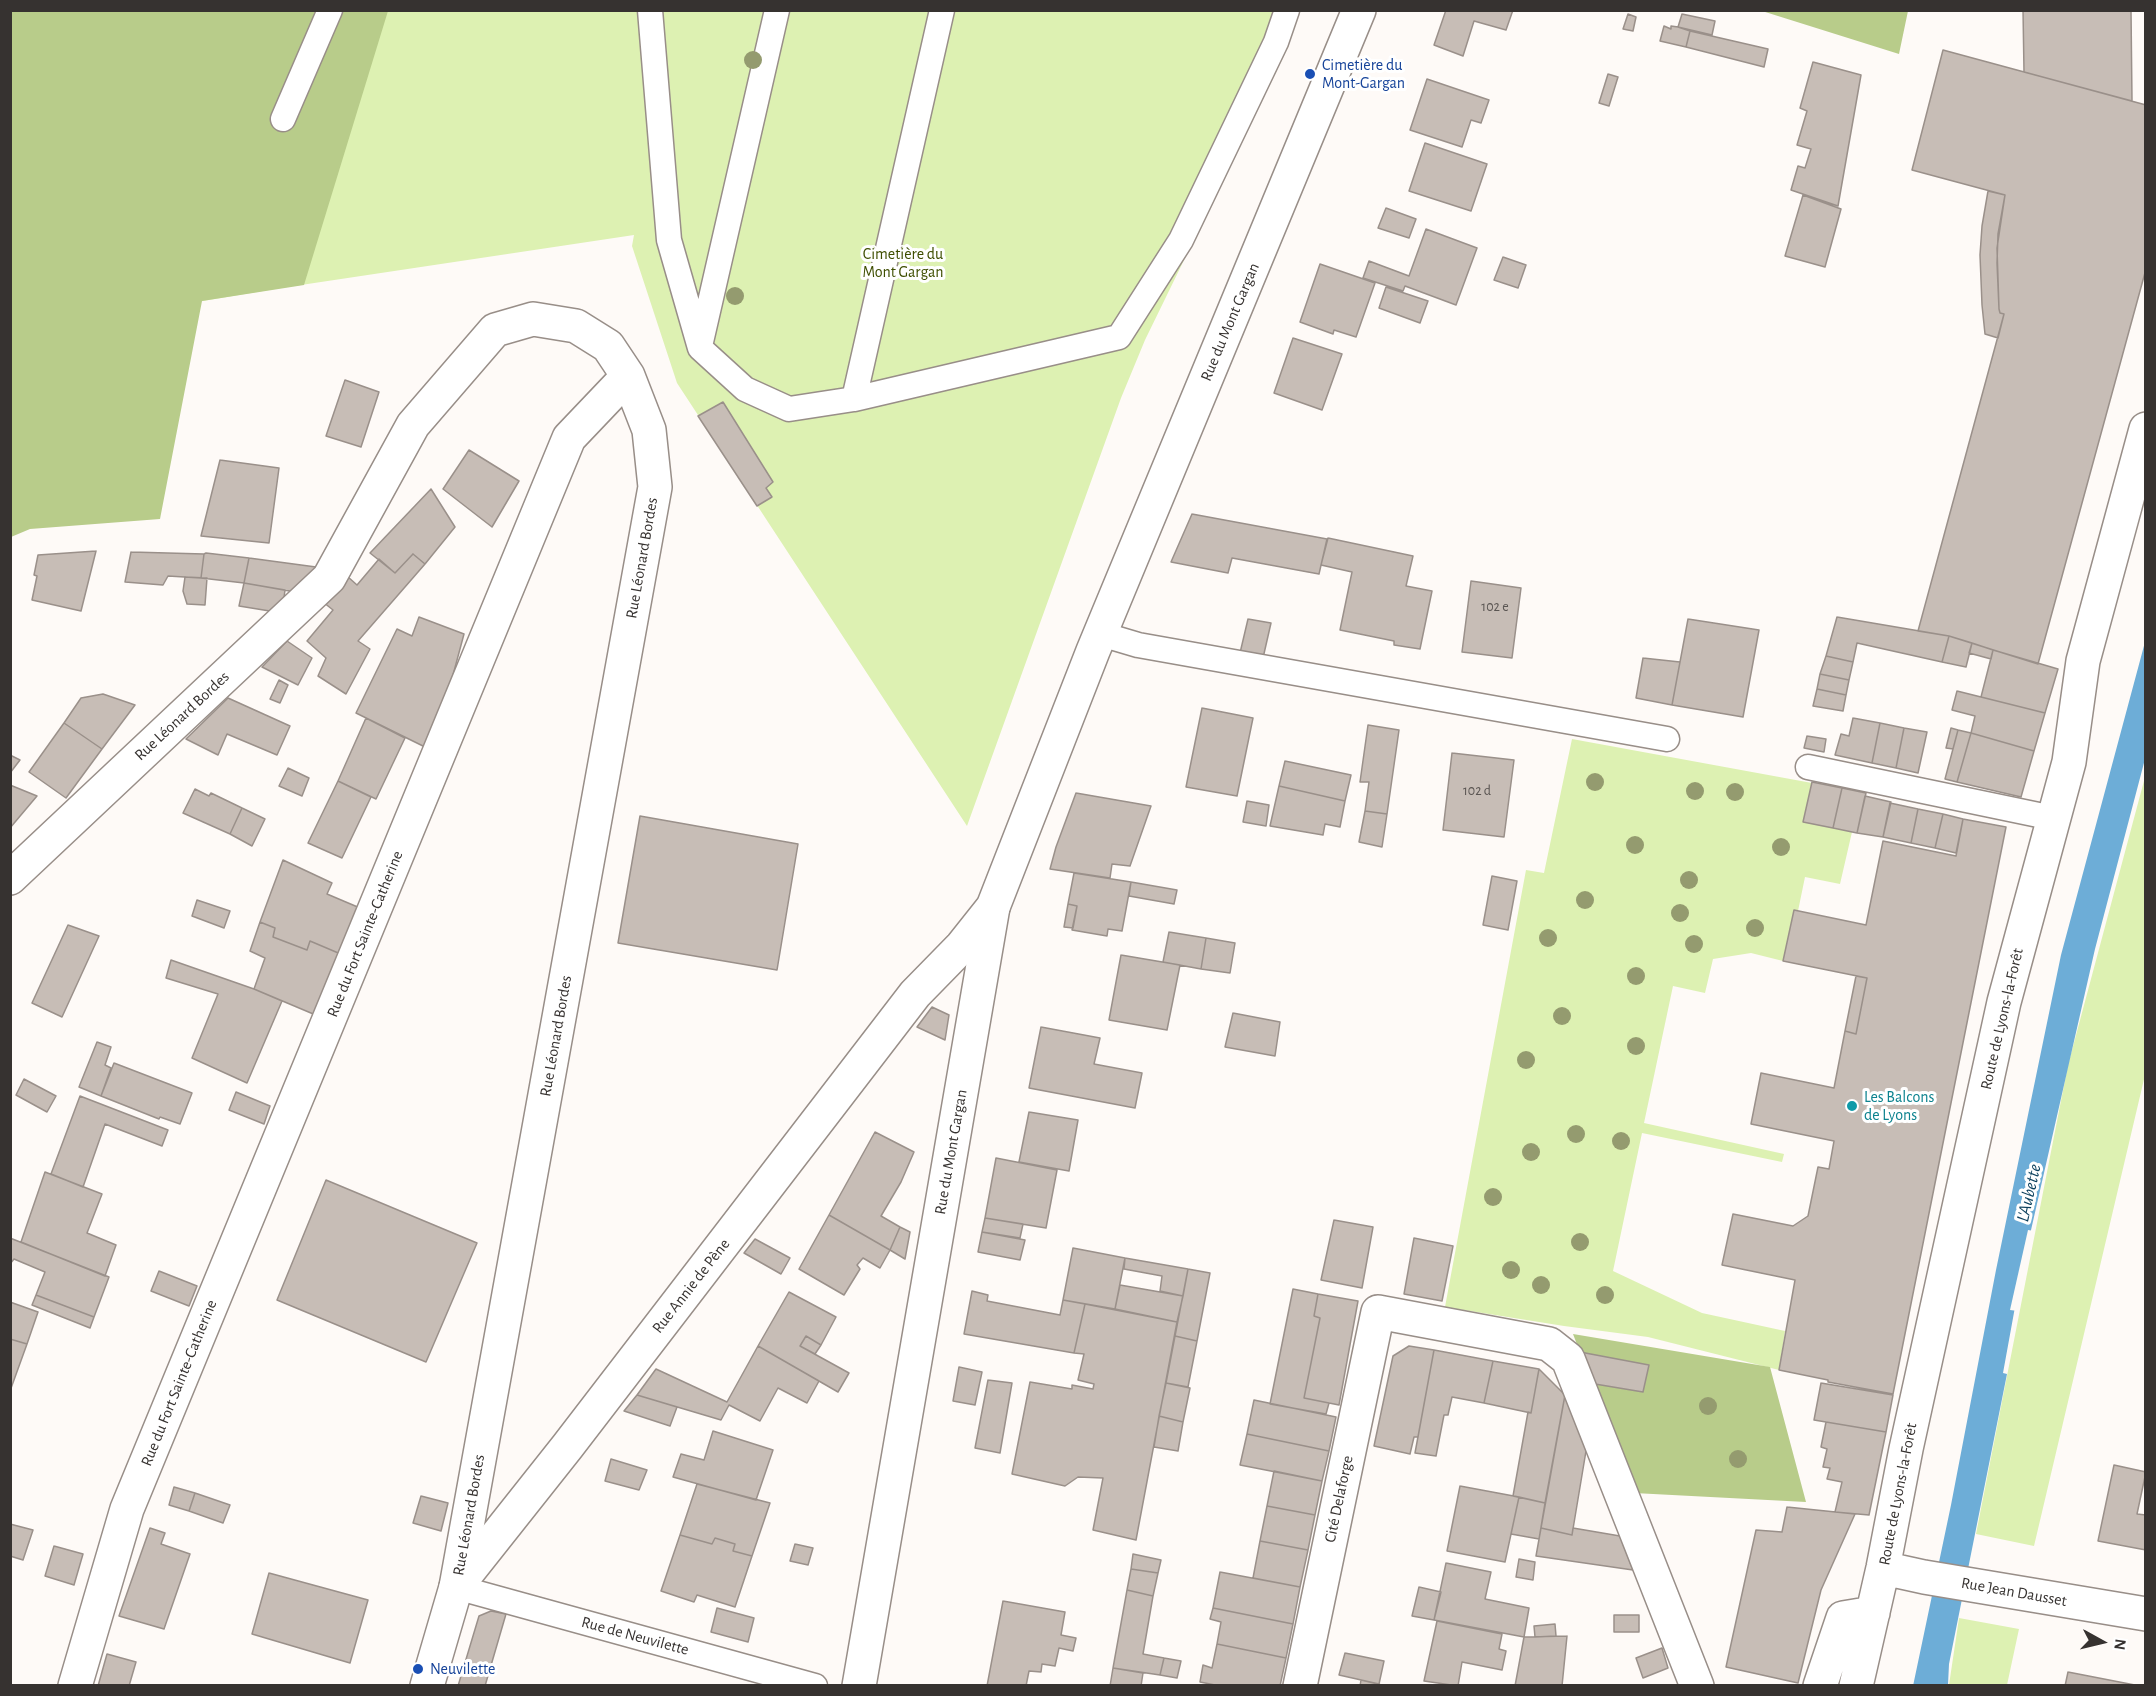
<!DOCTYPE html>
<meta charset="utf-8">
<style>
body{margin:0}
#map{position:relative;width:2156px;height:1696px;overflow:hidden;background:#fefaf7;font-family:"Alegreya Sans",sans-serif}
canvas{display:block}
.frame{position:absolute;inset:0;border:12px solid #363230;pointer-events:none}
.north{position:absolute;left:2072px;top:1612px;width:60px;height:60px;-webkit-text-stroke:4px #fff;paint-order:stroke;rotate:98deg;font-size:16px;font-weight:700;line-height:24px;text-align:center;color:#363230}
.north::after{content:'';display:block;margin:auto;width:21px;height:27px;background:#363230;clip-path:polygon(50% 0,100% 100%,50% 72%,0 100%)}
</style>
<div id="map">
<canvas width="2156" height="1696"></canvas>
<div class="frame"></div>
<div class="north">N</div>
</div>
<script>
const ctx = document.querySelector('canvas').getContext('2d');
ctx.lineJoin = 'round';
function fill(path, color) {
  ctx.fillStyle = color;
  ctx.fill(path, 'evenodd');
}
function shape(rows) {
  const path = new Path2D();
  for (const r of rows) {
    path.moveTo(r[0], r[1]);
    for (let i = 2; i < r.length; i += 2) path.lineTo(r[i], r[i + 1]);
  }
  return path;
}
function stroke(path, color, width, dash) {
  ctx.strokeStyle = color;
  ctx.lineWidth = width;
  ctx.lineCap = dash ? 'butt' : 'round';
  ctx.setLineDash(dash || []);
  ctx.stroke(path);
}
function write(font, color, halo, rows, align = 'center') {
  ctx.font = font + ' "Alegreya Sans",sans-serif';
  ctx.lineWidth = 6;
  ctx.setLineDash([]);
  ctx.textBaseline = 'middle';
  ctx.strokeStyle = halo;
  ctx.fillStyle = color;
  for (const [text, x, y, turn = 0] of rows) {
    ctx.save();
    ctx.translate(x, y);
    ctx.rotate((+turn || 0) * Math.PI / 180);
    ctx.textAlign = isNaN(turn) ? turn : align;
    if (halo) ctx.strokeText(text, 0, 0);
    ctx.fillText(text, 0, 0);
    ctx.restore();
  }
}
fill(shape([
 [11,11,1299,11,1288,41,1289,45,1145,340,1121,398,967,826,677,383,632,246,634,235,281,288,11,333],
 [1572,739,1812,783,1803,822,1852,832,1840,884,1805,877,1798,911,1794,911,1783,961,1751,953,1713,959,1705,993,1673,986,1644,1123,1784,1154,1782,1162,1642,1133,1613,1271,1702,1313,1785,1331,1779,1370,1648,1337,1564,1326,1445,1307,1526,870,1544,873],
 [2145,777,2145,1075,2034,1546,1976,1534,2068,1065],
 [1959,1618,2019,1629,2007,1685,1949,1685]
]), '#ddf1b2');
fill(shape([
 [11,11,388,11,304,285,202,301,160,519,30,529,11,537],
 [1762,11,1908,11,1899,54],
 [1573,1334,1770,1367,1806,1502,1634,1493]
]), '#b8cc8a');
fill(shape([
 [2145,642,2145,759,2095,949,2021,1274,2003,1373,2007,1374,1949,1664,1948,1685,1913,1686,1951,1505,1996,1270,2061,955]
]), '#6dadd7');
fill(shape([
 [2028,1230,2034,1231,2018,1311,2010,1310]
]), '#fefaf7');
const building = shape([
 [1446,10,1513,10,1506,30,1474,21,1463,56,1434,45,1446,10],
 [2023,10,2131,10,2132,101,2024,72,2023,10],
 [1628,14,1636,17,1633,31,1623,29,1628,14],
 [1682,14,1715,21,1712,35,1678,27,1682,14],
 [1664,26,1671,29,1671,26,1678,27,1690,31,1686,47,1660,41,1664,26],
 [1690,31,1768,49,1764,67,1686,47,1690,31],
 [1943,50,2146,105,2146,269,2038,664,1949,636,1918,631,2004,314,2000,313,1999,309,1997,263,1998,234,2005,195,1912,170,1943,50],
 [1813,62,1861,75,1838,206,1791,190,1798,166,1805,168,1811,149,1797,145,1807,111,1800,108,1813,62],
 [1608,74,1618,77,1609,106,1599,103,1608,74],
 [1427,79,1489,100,1481,123,1471,120,1462,147,1410,130,1427,79],
 [1425,143,1487,164,1471,211,1409,191,1425,143],
 [1988,191,2005,195,1997,248,1999,309,2000,313,2004,314,1998,338,1985,334,1982,305,1980,255,1982,226,1988,191],
 [1803,195,1841,209,1825,267,1785,256,1803,195],
 [1386,208,1416,219,1409,238,1378,228,1386,208],
 [1426,229,1477,248,1456,305,1405,286,1403,291,1363,278,1369,261,1409,276,1426,229],
 [1503,257,1526,265,1518,288,1494,280,1503,257],
 [1320,264,1375,283,1356,337,1334,330,1333,334,1300,322,1320,264],
 [1386,287,1428,301,1420,323,1379,308,1386,287],
 [1293,338,1342,354,1322,410,1274,393,1293,338],
 [345,380,379,392,361,447,326,436,345,380],
 [723,402,773,482,766,488,772,497,757,506,698,416,723,402],
 [469,450,519,481,492,527,443,489,469,450],
 [220,460,279,468,269,543,201,536,220,460],
 [431,489,455,527,425,564,413,554,395,573,370,553,431,489],
 [1192,514,1327,539,1319,574,1232,558,1228,573,1171,562,1192,514],
 [1328,538,1413,556,1406,586,1432,591,1420,649,1394,645,1394,641,1340,630,1352,572,1321,565,1328,538],
 [96,551,81,611,32,600,37,576,34,575,38,555,96,551],
 [131,552,204,554,201,578,168,576,163,585,125,582,131,552],
 [206,553,249,558,244,583,201,578,204,554,206,553],
 [413,554,425,564,358,641,370,649,346,694,318,676,326,658,307,641,333,610,323,602,347,576,357,585,379,559,395,573,413,554],
 [249,558,316,567,319,568,301,593,244,583,249,558],
 [185,577,207,578,205,605,187,604,183,591,185,577],
 [1471,581,1521,588,1512,658,1462,652,1471,581],
 [244,583,285,590,282,613,239,606,244,583],
 [419,617,464,634,453,675,425,747,356,713,397,629,412,636,419,617],
 [1837,617,1949,636,1942,662,1857,643,1853,662,1826,656,1837,617],
 [1248,619,1271,623,1263,658,1240,653,1248,619],
 [1688,619,1759,630,1743,717,1672,705,1688,619],
 [1949,636,1972,643,1966,667,1942,662,1949,636],
 [287,641,312,658,298,685,262,667,287,641],
 [1972,643,1993,650,1991,659,1969,653,1972,643],
 [1993,650,2058,669,2045,713,1981,697,1993,650],
 [1826,656,1853,662,1849,680,1820,674,1826,656],
 [1643,658,1680,662,1672,705,1636,698,1643,658],
 [1820,674,1849,680,1846,695,1817,689,1820,674],
 [279,680,288,685,280,703,270,699,279,680],
 [1817,689,1846,695,1843,711,1813,706,1817,689],
 [1957,691,2045,713,2034,751,1971,733,1975,716,1952,710,1957,691],
 [103,694,135,705,102,749,64,723,81,698,103,694],
 [228,698,290,726,277,755,227,734,218,755,186,739,228,698],
 [1202,708,1253,718,1237,796,1186,787,1202,708],
 [366,718,405,738,376,799,338,781,366,718],
 [1853,718,1880,723,1872,763,1835,755,1841,734,1849,736,1853,718],
 [64,723,102,749,66,798,29,772,64,723],
 [1880,723,1904,728,1896,768,1872,763,1880,723],
 [1368,725,1399,730,1387,814,1365,811,1369,782,1360,782,1368,725],
 [1904,728,1927,732,1918,773,1896,768,1904,728],
 [1951,728,1958,730,1953,749,1946,748,1951,728],
 [1958,730,1971,733,1957,782,1945,779,1958,730],
 [1971,733,2034,751,2021,797,1957,782,1971,733],
 [1807,736,1826,739,1824,752,1804,748,1807,736],
 [1452,753,1514,760,1504,837,1443,830,1452,753],
 [10,755,20,760,10,773,10,755],
 [1285,761,1351,775,1345,801,1279,786,1285,761],
 [288,768,309,778,302,796,279,786,288,768],
 [338,781,371,797,342,858,308,843,338,781],
 [1812,782,1842,788,1833,828,1803,822,1812,782],
 [10,785,37,796,10,828,10,785],
 [1279,786,1345,801,1340,827,1325,824,1323,835,1270,826,1279,786],
 [1842,788,1866,793,1857,833,1833,828,1842,788],
 [195,789,209,796,211,793,242,808,230,834,183,813,195,789],
 [1076,793,1151,806,1130,866,1112,864,1110,878,1050,869,1056,847,1076,793],
 [1865,796,1891,802,1883,837,1857,833,1865,796],
 [1247,801,1269,805,1266,826,1243,822,1247,801],
 [1890,803,1918,809,1911,843,1883,837,1890,803],
 [242,808,265,819,252,846,230,834,242,808],
 [1918,809,1943,814,1935,848,1911,843,1918,809],
 [1365,811,1387,814,1382,847,1359,842,1365,811],
 [1943,814,1963,819,1956,853,1935,848,1943,814],
 [640,816,798,844,777,970,618,943,640,816],
 [1963,819,2006,827,1893,1394,1828,1382,1828,1380,1779,1370,1795,1280,1722,1265,1733,1214,1793,1226,1808,1216,1818,1167,1829,1169,1834,1141,1751,1124,1761,1073,1834,1088,1845,1031,1856,1034,1867,978,1783,961,1794,910,1866,925,1883,841,1956,856,1963,819],
 [283,860,332,883,327,894,360,908,343,955,310,941,307,950,273,937,275,928,260,922,283,860],
 [1074,873,1131,882,1122,931,1108,929,1107,936,1072,930,1077,906,1068,904,1074,873],
 [1492,876,1517,881,1508,930,1483,925,1492,876],
 [1131,882,1177,890,1174,904,1129,896,1131,882],
 [197,900,230,911,224,928,192,916,197,900],
 [1068,904,1077,906,1073,928,1064,927,1068,904],
 [260,922,275,928,273,937,307,950,310,941,343,955,318,1016,254,989,265,958,250,951,260,922],
 [68,925,99,936,62,1017,32,1003,68,925],
 [1169,932,1206,938,1201,969,1163,962,1169,932],
 [1206,938,1235,943,1230,973,1201,969,1206,938],
 [1121,955,1180,965,1167,1030,1109,1020,1121,955],
 [171,960,254,989,282,1001,247,1083,192,1058,218,994,166,978,171,960],
 [1856,976,1867,978,1856,1034,1845,1031,1856,976],
 [932,1007,949,1015,945,1040,917,1027,932,1007],
 [1233,1013,1280,1022,1275,1056,1225,1047,1233,1013],
 [1041,1027,1100,1038,1094,1064,1142,1073,1135,1108,1029,1088,1041,1027],
 [97,1042,111,1047,105,1065,111,1068,101,1096,79,1087,97,1042],
 [114,1063,192,1093,180,1124,160,1117,159,1119,101,1096,114,1063],
 [24,1079,56,1096,47,1112,16,1095,24,1079],
 [236,1092,270,1106,264,1124,229,1110,236,1092],
 [80,1096,168,1130,162,1146,105,1124,83,1187,51,1174,80,1096],
 [1029,1112,1078,1120,1069,1171,1019,1162,1029,1112],
 [875,1132,914,1152,901,1182,881,1216,900,1227,890,1250,829,1215,875,1132],
 [996,1158,1057,1170,1046,1228,985,1218,996,1158],
 [45,1172,102,1194,87,1233,116,1245,105,1276,21,1242,45,1172],
 [326,1180,477,1243,426,1362,277,1300,326,1180],
 [829,1215,890,1250,880,1268,863,1258,857,1265,860,1269,844,1295,799,1269,829,1215],
 [985,1218,1023,1224,1020,1238,982,1232,985,1218],
 [1334,1220,1373,1227,1362,1288,1321,1280,1334,1220],
 [900,1227,910,1232,905,1259,890,1250,900,1227],
 [982,1232,1025,1240,1020,1260,978,1252,982,1232],
 [10,1238,109,1277,94,1317,36,1295,45,1272,14,1259,10,1264,10,1238],
 [1414,1238,1453,1246,1442,1301,1404,1294,1414,1238],
 [755,1239,790,1258,781,1274,744,1253,755,1239],
 [1073,1248,1125,1258,1115,1309,1063,1300,1073,1248],
 [1125,1258,1188,1269,1183,1296,1160,1291,1162,1276,1124,1269,1125,1258],
 [1188,1269,1210,1273,1197,1341,1175,1336,1188,1269],
 [159,1271,197,1286,189,1306,151,1291,159,1271],
 [1120,1285,1183,1296,1177,1322,1115,1309,1120,1285],
 [1293,1289,1318,1294,1314,1316,1320,1318,1304,1398,1329,1403,1326,1414,1270,1404,1293,1289],
 [972,1291,988,1295,987,1301,1060,1315,1063,1300,1085,1304,1074,1353,964,1334,972,1291],
 [789,1292,836,1317,821,1345,806,1336,800,1346,849,1373,838,1392,758,1346,789,1292],
 [1318,1294,1358,1301,1339,1405,1304,1398,1320,1318,1314,1316,1318,1294],
 [36,1295,94,1317,90,1328,32,1305,36,1295],
 [10,1302,38,1312,27,1344,10,1339,10,1302],
 [1085,1304,1177,1322,1136,1540,1093,1530,1103,1478,1078,1477,1065,1486,1012,1474,1030,1382,1072,1389,1072,1385,1093,1389,1094,1384,1078,1380,1084,1354,1074,1353,1085,1304],
 [806,1336,821,1345,815,1354,800,1346,806,1336],
 [1175,1336,1197,1341,1188,1387,1166,1383,1175,1336],
 [10,1339,27,1344,10,1391,10,1339],
 [758,1346,819,1381,807,1403,778,1388,760,1421,729,1405,721,1420,637,1395,656,1369,727,1402,758,1346],
 [1409,1346,1434,1350,1418,1437,1414,1437,1410,1454,1374,1446,1393,1356,1409,1346],
 [1434,1350,1493,1361,1484,1403,1452,1397,1448,1415,1444,1415,1436,1456,1415,1453,1434,1350],
 [1580,1352,1649,1365,1643,1392,1595,1384,1580,1352],
 [1493,1361,1539,1369,1531,1413,1484,1403,1493,1361],
 [959,1367,982,1372,975,1405,953,1401,959,1367],
 [1539,1369,1565,1395,1545,1503,1513,1496,1528,1412,1531,1413,1539,1369],
 [988,1380,1012,1383,1000,1453,975,1448,988,1380],
 [1166,1383,1190,1388,1183,1422,1159,1416,1166,1383],
 [1821,1383,1893,1395,1886,1432,1814,1420,1821,1383],
 [637,1395,677,1407,670,1426,624,1411,637,1395],
 [1565,1395,1587,1445,1572,1535,1541,1528,1565,1395],
 [1254,1400,1336,1417,1329,1451,1247,1434,1254,1400],
 [1159,1416,1183,1422,1178,1451,1154,1447,1159,1416],
 [1826,1422,1886,1432,1869,1515,1835,1512,1842,1482,1827,1479,1830,1468,1823,1467,1827,1449,1821,1447,1826,1422],
 [713,1431,773,1450,756,1500,673,1477,681,1454,704,1460,713,1431],
 [1247,1434,1329,1451,1322,1481,1240,1465,1247,1434],
 [611,1459,647,1470,639,1490,605,1481,611,1459],
 [2114,1465,2146,1472,2137,1514,2146,1515,2146,1550,2098,1541,2114,1465],
 [1274,1471,1322,1481,1315,1515,1267,1506,1274,1471],
 [697,1484,770,1503,752,1556,733,1551,735,1544,715,1538,712,1544,680,1535,697,1484],
 [1460,1486,1519,1497,1505,1562,1447,1551,1460,1486],
 [174,1487,195,1493,189,1511,169,1505,174,1487],
 [195,1493,230,1505,223,1523,189,1511,195,1493],
 [421,1496,448,1503,441,1531,413,1523,421,1496],
 [1519,1497,1545,1503,1539,1539,1511,1534,1519,1497],
 [1267,1506,1315,1515,1308,1550,1260,1541,1267,1506],
 [1787,1507,1855,1514,1821,1590,1798,1683,1726,1667,1756,1530,1782,1532,1787,1507],
 [10,1524,33,1530,23,1560,10,1556,10,1524],
 [150,1528,165,1533,161,1544,190,1554,164,1629,119,1616,150,1528],
 [1541,1528,1572,1535,1573,1528,1620,1536,1633,1570,1536,1556,1541,1528],
 [680,1535,712,1544,715,1538,735,1544,733,1551,752,1556,735,1607,697,1595,694,1602,661,1591,680,1535],
 [1260,1541,1308,1550,1300,1587,1253,1578,1260,1541],
 [795,1544,813,1548,808,1565,790,1561,795,1544],
 [54,1546,83,1554,74,1585,45,1576,54,1546],
 [1133,1554,1161,1560,1158,1573,1131,1569,1133,1554],
 [1519,1559,1535,1562,1533,1580,1516,1577,1519,1559],
 [1446,1563,1491,1572,1485,1599,1529,1608,1524,1637,1434,1620,1446,1563],
 [1131,1569,1158,1573,1153,1596,1127,1590,1131,1569],
 [1220,1572,1300,1587,1293,1624,1213,1608,1220,1572],
 [269,1573,368,1600,350,1663,252,1634,269,1573],
 [1419,1587,1441,1592,1434,1620,1412,1616,1419,1587],
 [1127,1590,1153,1596,1143,1654,1164,1658,1160,1675,1113,1668,1127,1590],
 [1003,1601,1065,1612,1061,1635,1076,1638,1073,1651,1059,1648,1055,1666,1042,1664,1041,1672,1029,1671,1026,1686,987,1686,1003,1601],
 [717,1608,754,1618,748,1642,711,1632,717,1608],
 [1213,1608,1293,1624,1286,1658,1217,1644,1221,1622,1210,1619,1213,1608],
 [491,1611,506,1614,485,1686,458,1686,479,1616,491,1611],
 [1614,1615,1639,1615,1639,1632,1614,1632,1614,1615],
 [1437,1621,1502,1634,1499,1649,1506,1651,1502,1670,1462,1662,1458,1686,1424,1681,1437,1621],
 [1555,1624,1556,1636,1535,1637,1534,1626,1555,1624],
 [1567,1636,1562,1686,1515,1686,1524,1637,1567,1636],
 [1217,1644,1286,1658,1280,1686,1220,1686,1200,1682,1203,1665,1212,1668,1217,1644],
 [1662,1648,1668,1668,1643,1678,1636,1658,1662,1648],
 [1345,1653,1384,1661,1379,1684,1339,1675,1345,1653],
 [107,1654,136,1662,129,1686,98,1686,107,1654],
 [1164,1658,1181,1661,1177,1678,1160,1675,1164,1658],
 [1113,1668,1143,1673,1141,1686,1110,1686,1113,1668],
 [2068,1672,2140,1686,2065,1686,2068,1672],
 [1361,1680,1386,1686,1360,1686,1361,1680]
]);
fill(building, '#c7bdb6');
stroke(building, '#9a908a', 1.5);
const service = shape([
 [650,10,669,240,700,348,745,389,789,409,854,399],
 [942,10,854,399,1119,337,1181,240,1276,42,1287,10],
 [283,119,330,10],
 [700,346,777,10],
 [1101,634,1138,645,1667,739],
 [1808,767,2053,818],
 [456,1587,815,1686]
]);
const minor = shape([
 [10,878,329,578,413,425,495,330,533,319,576,326,608,346,628,376,649,430,655,487,456,1587],
 [1883,1568,1924,1577,2146,1614],
 [75,1686,127,1509,569,438,628,376],
 [859,1686,993,907],
 [1300,1686,1378,1312,1549,1344,1568,1359,1697,1686],
 [1820,1686,1843,1618,1873,1613],
 [1856,1686,1883,1568,1906,1449,2004,1002,2069,762,2083,661,2146,429]
]);
const tertiary = shape([
 [427,1686,456,1587,567,1447,915,994,962,946,993,907,1093,651,1359,10]
]);
stroke(service, '#988e88', 27);
stroke(minor, '#988e88', 36);
stroke(tertiary, '#988e88', 36);
stroke(service, '#fff', 24);
stroke(minor, '#fff', 33);
stroke(tertiary, '#fff', 33);
ctx.fillStyle = '#949b6f';
for (const [x, y] of [
 [753,60],
 [735,296],
 [1595,782],
 [1695,791],
 [1735,792],
 [1635,845],
 [1781,847],
 [1689,880],
 [1585,900],
 [1680,913],
 [1755,928],
 [1548,938],
 [1694,944],
 [1636,976],
 [1562,1016],
 [1636,1046],
 [1526,1060],
 [1576,1134],
 [1621,1141],
 [1531,1152],
 [1493,1197],
 [1580,1242],
 [1511,1270],
 [1541,1285],
 [1605,1295],
 [1708,1406],
 [1738,1459]
]) {
  ctx.beginPath();
  ctx.arc(x, y, 9, 0, 2 * Math.PI);
  ctx.fill();
}
for (const [x, y, r, color] of [
 [1310,74,6,"#1a4fb4"],
 [1852,1106,6,"#0f9aa8"],
 [418,1669,6,"#1a4fb4"]
]) {
  const dot = new Path2D();
  dot.arc(x, y, r, 0, 2 * Math.PI);
  ctx.fillStyle = color;
  ctx.fill(dot);
  stroke(dot, '#fff', 2);
}
write('14px', '#5a5552', null, [
 ["102 e",1495,607],
 ["102 d",1477,791]
]);
write('16px', '#164399', '#fff', [
 ["Cimetière du",1322,65],
 ["Mont-Gargan",1322,83],
 ["Neuvilette",430,1669]
], 'left');
write('16px', '#3e4e00', '#fff', [
 ["Cimetière du",903,254],
 ["Mont Gargan",903,272]
]);
write('16px', '#363230', '#fff', [
 ["Rue du Mont Gargan",1230,322,-67],
 ["Rue Léonard Bordes",642,558,-80],
 ["Rue Léonard Bordes",182,716,-43],
 ["Rue du Fort Sainte-Catherine",365,934,-68],
 ["Route de Lyons-la-Forêt",2002,1019,-77],
 ["Rue Léonard Bordes",556,1036,-80],
 ["Rue du Mont Gargan",951,1152,-80],
 ["Rue Annie de Pène",691,1286,-52],
 ["Rue du Fort Sainte-Catherine",179,1383,-68],
 ["Route de Lyons-la-Forêt",1898,1494,-79],
 ["Cité Delaforge",1339,1499,-78],
 ["Rue Léonard Bordes",469,1515,-80],
 ["Rue Jean Dausset",2014,1592,10],
 ["Rue de Neuvilette",635,1636,15]
]);
write('16px', '#0d838f', '#fff', [
 ["Les Balcons",1864,1097],
 ["de Lyons",1864,1115]
], 'left');
write('italic 18px', '#0a3f5c', '#fff', [
 ["L'Aubette",2029,1193,-77]
]);
</script>
